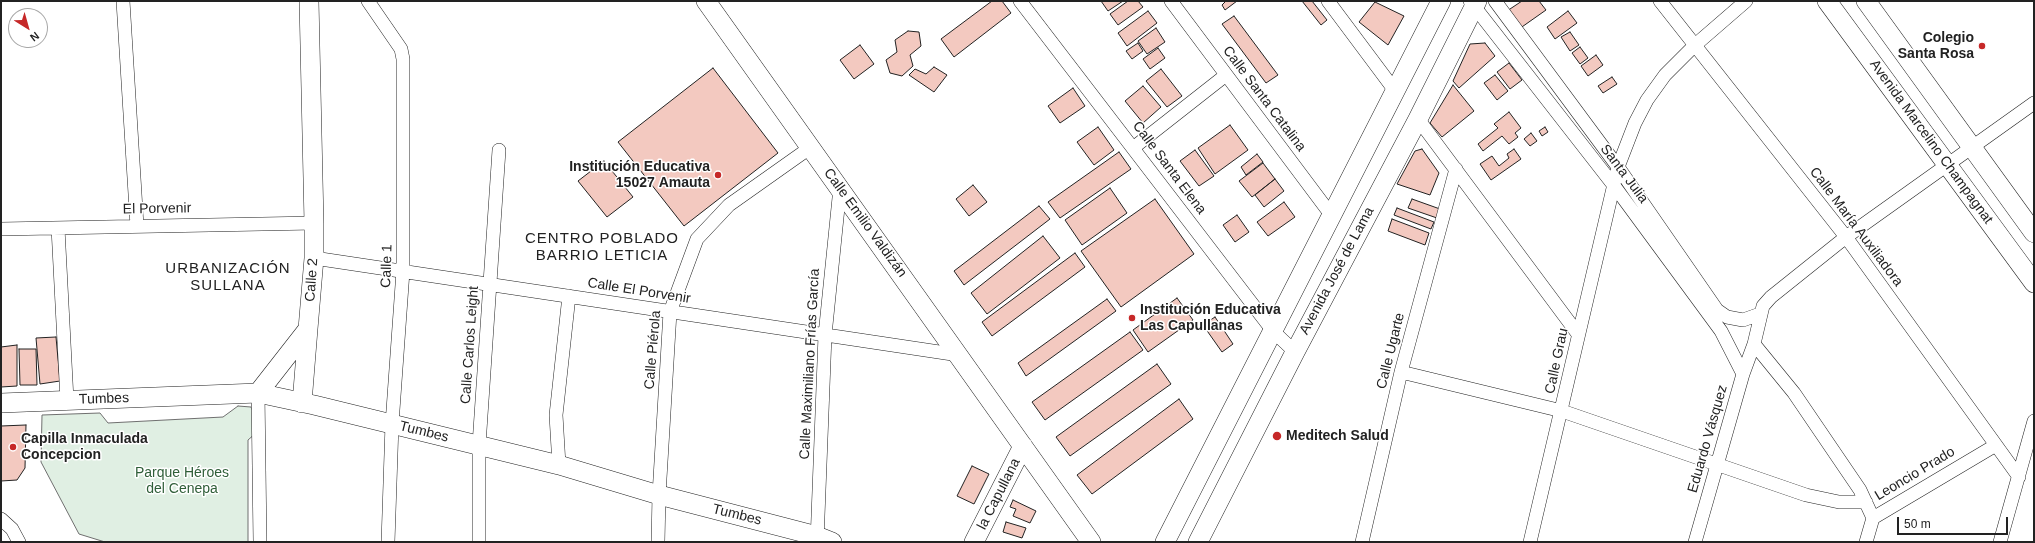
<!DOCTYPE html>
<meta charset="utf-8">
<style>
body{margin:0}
#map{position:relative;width:2035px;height:543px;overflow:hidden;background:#fff;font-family:Arial,sans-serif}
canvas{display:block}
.frame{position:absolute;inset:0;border:2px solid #222;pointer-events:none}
.north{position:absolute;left:8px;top:8px;width:40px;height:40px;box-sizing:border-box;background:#fff;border:1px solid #a7a7a7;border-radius:50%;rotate:143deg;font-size:11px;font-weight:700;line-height:16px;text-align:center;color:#222}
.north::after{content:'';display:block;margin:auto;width:14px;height:18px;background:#c62828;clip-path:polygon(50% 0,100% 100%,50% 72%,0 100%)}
.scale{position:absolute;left:1897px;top:517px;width:111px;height:18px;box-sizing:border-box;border:2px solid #222;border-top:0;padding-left:5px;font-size:12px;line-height:14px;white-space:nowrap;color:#222;-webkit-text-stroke:3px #fff;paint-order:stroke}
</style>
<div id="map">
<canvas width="2035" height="543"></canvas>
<div class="frame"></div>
<div class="north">N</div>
<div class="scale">50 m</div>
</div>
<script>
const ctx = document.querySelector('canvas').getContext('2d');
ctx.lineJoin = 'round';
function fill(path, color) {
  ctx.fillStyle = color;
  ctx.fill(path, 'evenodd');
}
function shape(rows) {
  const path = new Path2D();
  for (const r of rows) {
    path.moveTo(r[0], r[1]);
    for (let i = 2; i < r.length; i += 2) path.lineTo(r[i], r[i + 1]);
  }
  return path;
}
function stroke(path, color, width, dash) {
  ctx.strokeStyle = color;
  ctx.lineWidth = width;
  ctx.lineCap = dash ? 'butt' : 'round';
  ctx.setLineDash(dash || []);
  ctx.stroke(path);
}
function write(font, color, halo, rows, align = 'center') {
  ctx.font = font + ' Arial,sans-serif';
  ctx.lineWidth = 3;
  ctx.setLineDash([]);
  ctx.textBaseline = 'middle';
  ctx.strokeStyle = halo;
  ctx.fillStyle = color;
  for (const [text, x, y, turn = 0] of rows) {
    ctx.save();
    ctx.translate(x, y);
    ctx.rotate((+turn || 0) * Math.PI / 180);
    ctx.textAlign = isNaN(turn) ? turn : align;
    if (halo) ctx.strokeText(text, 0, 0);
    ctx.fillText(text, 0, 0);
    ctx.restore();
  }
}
const green = shape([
 [238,406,251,407,254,414,256,433,248,440,248,542,105,542,79,534,41,462,42,415,100,413,108,423,223,417,238,406]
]);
fill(green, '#e0efe3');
stroke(green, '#6f6f6f', 1);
const building = shape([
 [992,1,1002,1,1011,13,954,57,941,39,992,1],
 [1101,1,1123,1,1108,11,1101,1],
 [1128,1,1138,1,1143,7,1118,25,1110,14,1128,1],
 [1226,1,1237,1,1225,10,1222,5,1226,1],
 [1302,1,1312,1,1327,20,1321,25,1302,1],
 [1522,1,1539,1,1546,10,1519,29,1507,11,1522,1],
 [1375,2,1404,16,1388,45,1359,22,1375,2],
 [1148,11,1157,23,1127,46,1118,33,1148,11],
 [1568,11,1577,23,1555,39,1547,27,1568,11],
 [1234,16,1278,75,1266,83,1222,24,1234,16],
 [1156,28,1165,42,1147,54,1138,41,1156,28],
 [908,31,919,32,921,46,910,55,913,66,902,76,890,73,886,60,897,52,895,40,908,31],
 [1570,32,1579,45,1570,51,1561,37,1570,32],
 [1138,43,1143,51,1132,59,1126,51,1138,43],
 [1485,43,1495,56,1459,88,1453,81,1470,44,1485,43],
 [860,45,874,64,854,79,840,60,860,45],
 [1580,47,1588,58,1580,64,1572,53,1580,47],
 [1158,48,1165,58,1150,69,1143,59,1158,48],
 [1596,55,1603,65,1588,76,1581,66,1596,55],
 [1509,63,1522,80,1510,89,1497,72,1509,63],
 [934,67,947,75,934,92,909,75,915,69,926,74,934,67],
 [713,68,778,153,684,226,618,142,713,68],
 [1161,69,1182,96,1167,107,1146,81,1161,69],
 [1495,75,1508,91,1497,100,1484,83,1495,75],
 [1612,77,1617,84,1603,93,1598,86,1612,77],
 [1453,85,1474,111,1442,137,1430,123,1453,85],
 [1143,86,1161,107,1143,123,1125,101,1143,86],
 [1073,88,1085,106,1060,123,1048,106,1073,88],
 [1509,112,1521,128,1515,133,1518,137,1509,144,1502,136,1483,151,1478,144,1498,128,1494,124,1509,112],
 [1230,125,1248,150,1215,174,1198,148,1230,125],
 [1098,127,1114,150,1094,165,1077,142,1098,127],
 [1545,127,1548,132,1542,136,1539,131,1545,127],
 [1531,133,1537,141,1530,146,1524,139,1531,133],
 [1422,149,1439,173,1430,195,1397,184,1415,151,1422,149],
 [1514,149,1521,159,1491,180,1480,164,1492,156,1499,166,1509,158,1507,154,1514,149],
 [1195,150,1214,176,1199,186,1180,161,1195,150],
 [1119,152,1131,169,1060,218,1048,202,1119,152],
 [1257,154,1263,162,1246,175,1241,167,1257,154],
 [604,161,633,197,607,217,578,181,604,161],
 [1263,163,1275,179,1252,197,1239,181,1263,163],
 [1275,179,1284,191,1264,207,1255,195,1275,179],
 [973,185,987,202,969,216,956,199,973,185],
 [1110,188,1127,213,1082,245,1065,220,1110,188],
 [1155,199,1194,254,1121,307,1081,251,1155,199],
 [1412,199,1440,209,1437,218,1408,208,1412,199],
 [1284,202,1295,217,1268,236,1257,222,1284,202],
 [1039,206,1050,219,964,285,954,271,1039,206],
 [1397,208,1434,222,1431,229,1394,215,1397,208],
 [1237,215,1249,232,1235,242,1223,225,1237,215],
 [1392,219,1429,233,1425,245,1388,231,1392,219],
 [1043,236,1060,258,987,314,971,293,1043,236],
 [1075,253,1085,267,992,336,982,322,1075,253],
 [1177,298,1193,320,1148,352,1133,330,1177,298],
 [1107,299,1116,311,1026,376,1018,363,1107,299],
 [1215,317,1233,344,1222,352,1203,325,1215,317],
 [1130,332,1143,350,1045,420,1032,402,1130,332],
 [56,337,60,381,40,384,36,338,56,337],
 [17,345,17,386,1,387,1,347,17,345],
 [19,349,36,349,37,385,20,385,19,349],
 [1157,364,1171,384,1070,456,1056,437,1157,364],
 [1179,399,1193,419,1092,494,1077,475,1179,399],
 [26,425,25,468,17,480,1,481,1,426,26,425],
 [972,466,989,474,974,504,957,496,972,466],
 [1013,500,1036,511,1030,523,1013,516,1016,509,1010,507,1013,500],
 [1006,522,1026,528,1022,538,1003,532,1006,522]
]);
fill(building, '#f3c9c0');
stroke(building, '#222', 1);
const street = shape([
 [123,1,137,226],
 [368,1,401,49,403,59,403,271,392,424,388,542],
 [1020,1,1273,331,1295,352],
 [1171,1,1332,216],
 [1328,1,1396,92],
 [1470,1,1615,187,1721,331,1743,374],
 [1495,1,1618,167,1717,310,1727,317,1743,320,1760,314],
 [1660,1,1846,237,2019,477],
 [1418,119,1578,334],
 [1133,148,1226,75],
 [58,228,67,400],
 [1,229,314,223],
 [314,258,959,355],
 [1754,344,1794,393,1860,490,1873,518],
 [1401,372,1562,411,1806,495,1839,502,1866,502],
 [258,393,260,542],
 [559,465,556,415,569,296],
 [1,519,12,529,19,542],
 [479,542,479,445,499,150],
 [658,542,659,495,670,312,697,239,729,205,811,147],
 [817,542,825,335,840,188],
 [1362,542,1401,372,1456,169],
 [1530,542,1618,167,1635,123,1647,100,1665,75,1694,46,1746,1],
 [1695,542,1743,374,1754,344,1763,306,1771,297,1846,237,2034,103],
 [1866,542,1873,518,1996,445],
 [2000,542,2034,421]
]);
const secondary = shape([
 [706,1,1091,542],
 [1827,1,2034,283],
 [1866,1,2034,233],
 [258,393,308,329,314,258,314,223,309,1],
 [1,403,258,393,314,405,559,465,659,495,817,536,832,542],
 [302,403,308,329],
 [974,542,1023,446],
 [1165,542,1441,1],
 [1198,542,1295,352,1418,119,1477,1]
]);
stroke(street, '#222', 14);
stroke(secondary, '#222', 20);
stroke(street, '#fff', 13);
stroke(secondary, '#fff', 19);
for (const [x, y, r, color] of [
 [1982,46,4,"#c62828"],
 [718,175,4,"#c62828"],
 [1132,318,4,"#c62828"],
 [1277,436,5,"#c62828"],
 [13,447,4,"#c62828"]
]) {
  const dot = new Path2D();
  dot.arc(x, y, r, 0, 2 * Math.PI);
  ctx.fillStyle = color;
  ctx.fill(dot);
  stroke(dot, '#fff', 1.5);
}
write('bold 14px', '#222', '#fff', [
 ["Colegio",1974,38,"right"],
 ["Santa Rosa",1974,54,"right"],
 ["Institución Educativa",710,167,"right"],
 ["15027 Amauta",710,183,"right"],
 ["Institución Educativa",1140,310],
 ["Las Capullanas",1140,326],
 ["Meditech Salud",1286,436],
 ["Capilla Inmaculada",21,439],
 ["Concepcion",21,455]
], 'left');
write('14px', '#222', '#fff', [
 ["Calle Santa Catalina",1264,99,53],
 ["Avenida Marcelino Champagnat",1931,142,54],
 ["Calle Santa Elena",1169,168,53],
 ["Santa Julia",1624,174,53],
 ["El Porvenir",157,209,-1],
 ["Calle Emilio Valdizán",865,223,54],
 ["Calle María Auxiliadora",1856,227,53],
 ["Calle 1",387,266,-88],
 ["Avenida José de Lama",1337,271,-62],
 ["Calle 2",312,280,-86],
 ["Calle El Porvenir",639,291,9],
 ["Calle Carlos Leight",470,345,-86],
 ["Calle Piérola",653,350,-85],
 ["Calle Ugarte",1391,351,-76],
 ["Calle Grau",1557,361,-78],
 ["Calle Maximiliano Frías García",810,364,-87],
 ["Tumbes",104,399,-2],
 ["Tumbes",424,432,14],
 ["Eduardo Vásquez",1708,439,-74],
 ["Leoncio Prado",1915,474,-31],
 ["la Capullana",999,494,-63],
 ["Tumbes",737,515,14]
]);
write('14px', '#2f5e38', '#fff', [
 ["Parque Héroes",182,473],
 ["del Cenepa",182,489]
]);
ctx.letterSpacing = '1px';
write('15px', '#222', '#fff', [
 ["CENTRO POBLADO",602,239],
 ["BARRIO LETICIA",602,256],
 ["URBANIZACIÓN",228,269],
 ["SULLANA",228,286]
]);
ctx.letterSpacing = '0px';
</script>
